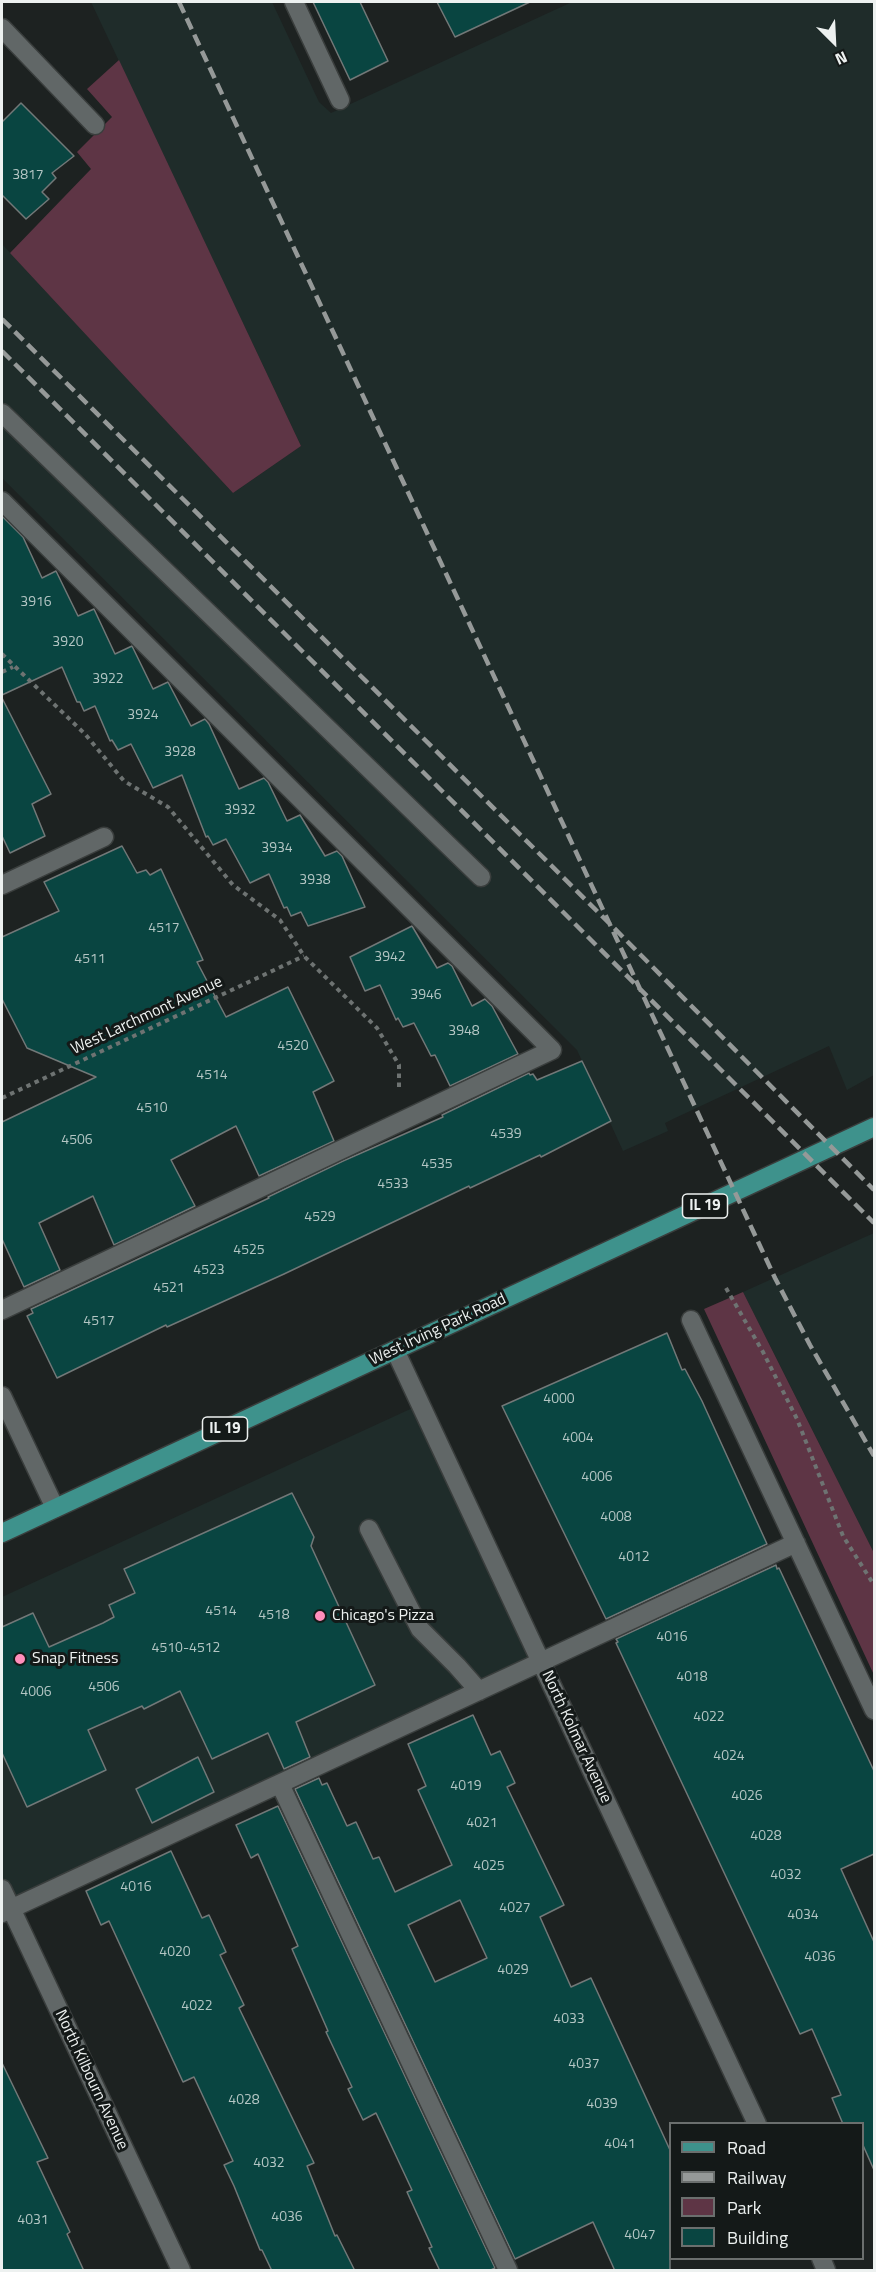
<!DOCTYPE html>
<style>
body{margin:0}
#map{position:relative;width:876px;height:2272px;overflow:hidden;background:#1d2221;font-family:"Titillium Web",sans-serif}
canvas{display:block}
.frame{position:absolute;inset:0;border:3px solid #edf1f0;pointer-events:none}
.legend{position:absolute;left:669px;top:2122px;width:195px;height:138px;box-sizing:border-box;background:#141918;border:2px solid #6b6f6e;margin:0;padding:8px 10px;list-style:none;font-size:18px;color:#edf1f0}
.legend li{display:flex;align-items:center;gap:12px;height:30px}
.legend b{width:30px;border:2px solid #6b6f6e}
.north{position:absolute;left:804px;top:12px;width:60px;height:60px;-webkit-text-stroke:4px #141918;paint-order:stroke;rotate:156deg;font-size:16px;font-weight:700;line-height:24px;text-align:center;color:#edf1f0}
.north::after{content:'';display:block;margin:auto;width:21px;height:27px;background:#edf1f0;clip-path:polygon(50% 0,100% 100%,50% 72%,0 100%)}
</style>
<div id="map">
<canvas width="876" height="2272"></canvas>
<div class="frame"></div>
<ul class="legend">
<li><b style="height:8px;background:#3e928c"></b>Road</li>
<li><b style="height:8px;background:#959998"></b>Railway</li>
<li><b style="height:16px;background:#5e3545"></b>Park</li>
<li><b style="height:16px;background:#094541"></b>Building</li>
</ul>
<div class="north">N</div>
</div>
<script>
const ctx = document.querySelector('canvas').getContext('2d');
ctx.lineJoin = 'round';
function fill(path, color) {
  ctx.fillStyle = color;
  ctx.fill(path, 'evenodd');
}
function shape(rows) {
  const path = new Path2D();
  for (const r of rows) {
    path.moveTo(r[0], r[1]);
    for (let i = 2; i < r.length; i += 2) path.lineTo(r[i], r[i + 1]);
  }
  return path;
}
function stroke(path, color, width, dash) {
  ctx.strokeStyle = color;
  ctx.lineWidth = width;
  ctx.lineCap = dash ? 'butt' : 'round';
  ctx.setLineDash(dash || []);
  ctx.stroke(path);
}
function write(font, color, halo, rows, align = 'center') {
  ctx.font = font + ' "Titillium Web",sans-serif';
  ctx.lineWidth = 6;
  ctx.setLineDash([]);
  ctx.textBaseline = 'middle';
  ctx.strokeStyle = halo;
  ctx.fillStyle = color;
  for (const [text, x, y, turn = 0] of rows) {
    ctx.save();
    ctx.translate(x, y);
    ctx.rotate((+turn || 0) * Math.PI / 180);
    ctx.textAlign = isNaN(turn) ? turn : align;
    if (halo) ctx.strokeText(text, 0, 0);
    ctx.fillText(text, 0, 0);
    ctx.restore();
  }
}
fill(shape([
 [91,2,272,2,319,102,331,113,572,2,874,2,874,1075,847,1090,829,1046,673,1119,665,1123,668,1131,623,1151,577,1050,2,478,2,244,233,493,301,446],
 [874,1233,874,1553,743,1292],
 [419,1405,534,1661,2,1909,2,1597]
]), '#1f2c2a');
fill(shape([
 [119,60,301,446,233,493,10,253,91,169,77,152,112,117,87,89],
 [743,1292,874,1553,874,1675,704,1309]
]), '#5e3545');
const building = shape([
 [313,2,360,2,388,61,350,80,313,2],
 [437,2,530,2,455,37,437,2],
 [21,103,74,156,52,173,56,178,42,192,49,199,26,219,2,195,2,122,21,103],
 [2,516,23,537,42,578,56,571,78,616,94,609,115,654,132,646,153,689,168,682,191,726,205,719,209,724,239,789,264,778,268,782,287,821,300,815,325,856,337,851,342,856,365,907,308,926,301,912,291,916,287,907,284,908,269,874,250,883,226,839,213,845,208,836,206,837,182,775,153,788,131,744,118,750,112,740,110,741,95,706,84,711,80,702,77,702,62,667,2,695,2,516],
 [2,698,51,794,32,804,45,836,10,853,2,836,2,698],
 [122,846,137,873,146,870,150,875,161,869,203,960,197,962,226,1017,288,987,334,1081,313,1092,334,1141,259,1176,236,1126,171,1160,195,1206,114,1245,93,1196,39,1223,60,1270,24,1287,2,1239,2,1122,96,1077,27,1048,2,999,2,937,59,911,44,882,122,846],
 [412,926,437,968,448,963,452,966,472,1006,485,999,492,1006,518,1054,450,1086,435,1055,431,1056,414,1023,403,1027,398,1018,396,1020,380,985,365,991,350,957,412,926],
 [582,1061,611,1121,541,1157,540,1155,470,1188,469,1186,284,1274,167,1327,166,1325,57,1378,27,1316,33,1313,31,1309,269,1198,268,1197,343,1161,443,1117,442,1115,529,1073,530,1075,533,1074,537,1080,582,1061],
 [667,1333,682,1370,685,1369,702,1401,767,1544,606,1619,502,1406,667,1333],
 [292,1493,314,1537,311,1546,375,1685,296,1722,310,1757,284,1769,268,1733,212,1759,180,1691,144,1709,142,1706,88,1730,106,1770,27,1807,2,1753,2,1627,33,1613,49,1647,103,1623,114,1617,109,1605,135,1593,124,1569,292,1493],
 [776,1565,777,1569,779,1568,874,1771,874,1854,841,1869,874,1942,874,2170,862,2143,862,2124,843,2124,832,2098,841,2095,812,2029,800,2034,616,1643,618,1642,616,1639,776,1565],
 [473,1715,491,1755,500,1751,515,1783,507,1787,564,1905,540,1917,571,1987,591,1978,670,2150,670,2271,615,2271,593,2222,515,2259,295,1789,319,1778,322,1785,327,1783,347,1826,356,1822,373,1859,379,1857,395,1892,452,1865,418,1790,426,1786,408,1744,473,1715],
 [460,1900,487,1958,435,1982,408,1925,460,1900],
 [198,1757,214,1792,152,1823,136,1789,198,1757],
 [278,1806,495,2268,489,2271,440,2271,429,2248,432,2247,407,2192,412,2190,376,2113,363,2120,348,2089,352,2087,326,2032,328,2031,292,1949,298,1946,258,1854,251,1858,236,1825,278,1806],
 [171,1851,202,1918,209,1915,226,1952,220,1955,244,2005,239,2008,314,2163,307,2166,335,2236,337,2235,355,2271,272,2271,262,2250,260,2250,234,2186,224,2165,233,2161,194,2077,183,2082,109,1921,101,1925,86,1891,171,1851],
 [2,2063,48,2158,37,2162,70,2232,67,2234,84,2271,2,2271,2,2063]
]);
fill(building, '#094541');
stroke(building, '#727878', 1.5);
const minor = shape([
 [294,2,340,100],
 [2,28,95,125],
 [2,413,481,877],
 [2,501,552,1050,2,1310],
 [2,885,104,837],
 [691,1320,874,1710],
 [395,1350,757,2124],
 [2,1396,55,1508],
 [369,1529,420,1629,457,1666,479,1691],
 [280,1784,508,2270],
 [2,1889,181,2270],
 [2,1913,796,1543],
 [821,2258,826,2270]
]);
const major = shape([
 [2,1533,874,1127]
]);
stroke(minor, '#3a3e3d', 21);
stroke(major, '#3a3e3d', 21);
stroke(shape([
 [2,654,85,734,124,781,168,807,233,885,280,920,304,956,377,1028,399,1065,399,1091],
 [2,672,13,667],
 [2,1098,304,956],
 [726,1288,763,1352,797,1419,843,1536,874,1585]
]), '#6e7372', 4, [4.5, 4.5]);
stroke(minor, '#616767', 18);
stroke(major, '#3e928c', 18);
stroke(shape([
 [179,2,775,1278,810,1345,874,1456],
 [2,319,612,926,874,1190],
 [2,351,874,1223]
]), '#959998', 4.5, [12, 6]);
for (const [x, y, r, color] of [
 [320,1616,6,"#ff8ebb"],
 [20,1659,6,"#ff8ebb"]
]) {
  const dot = new Path2D();
  dot.arc(x, y, r, 0, 2 * Math.PI);
  ctx.fillStyle = color;
  ctx.fill(dot);
  stroke(dot, '#141918', 2);
}
write('14px', '#b4c6c4', null, [
 ["3817",28,176],
 ["3916",36,603],
 ["3920",68,643],
 ["3922",108,680],
 ["3924",143,716],
 ["3928",180,753],
 ["3932",240,811],
 ["3934",277,849],
 ["3938",315,881],
 ["4517",164,929],
 ["3942",390,958],
 ["4511",90,960],
 ["3946",426,996],
 ["3948",464,1032],
 ["4520",293,1047],
 ["4514",212,1076],
 ["4510",152,1109],
 ["4539",506,1135],
 ["4506",77,1141],
 ["4535",437,1165],
 ["4533",393,1185],
 ["4529",320,1218],
 ["4525",249,1251],
 ["4523",209,1271],
 ["4521",169,1289],
 ["4517",99,1322],
 ["4000",559,1400],
 ["4004",578,1439],
 ["4006",597,1478],
 ["4008",616,1518],
 ["4012",634,1558],
 ["4514",221,1612],
 ["4518",274,1616],
 ["4016",672,1638],
 ["4510-4512",186,1649],
 ["4018",692,1678],
 ["4506",104,1688],
 ["4006",36,1693],
 ["4022",709,1718],
 ["4024",729,1757],
 ["4019",466,1787],
 ["4026",747,1797],
 ["4021",482,1824],
 ["4028",766,1837],
 ["4025",489,1867],
 ["4032",786,1876],
 ["4016",136,1888],
 ["4027",515,1909],
 ["4034",803,1916],
 ["4020",175,1953],
 ["4036",820,1958],
 ["4029",513,1971],
 ["4022",197,2007],
 ["4033",569,2020],
 ["4037",584,2065],
 ["4028",244,2101],
 ["4039",602,2105],
 ["4041",620,2145],
 ["4032",269,2164],
 ["4036",287,2218],
 ["4031",33,2221],
 ["4047",640,2236]
]);
for (const [x, y, w] of [
 [705,1206,45],
 [225,1429,45]
]) {
  const box = new Path2D();
  box.roundRect(x - w / 2, y - 12, w, 24, 4.5);
  ctx.fillStyle = '#141918';
  ctx.fill(box);
  stroke(box, '#edf1f0', 1.5);
}
write('bold 15px', '#edf1f0', null, [
 ["IL 19",705,1206],
 ["IL 19",225,1429]
]);
write('16px', '#edf1f0', '#141918', [
 ["West Larchmont Avenue",147,1016,-25],
 ["West Irving Park Road",438,1330,-25],
 ["North Kolmar Avenue",576,1737,65],
 ["North Kilbourn Avenue",91,2080,65]
]);
write('16px', '#edf1f0', '#141918', [
 ["Chicago's Pizza",332,1616],
 ["Snap Fitness",32,1659]
], 'left');
</script>
